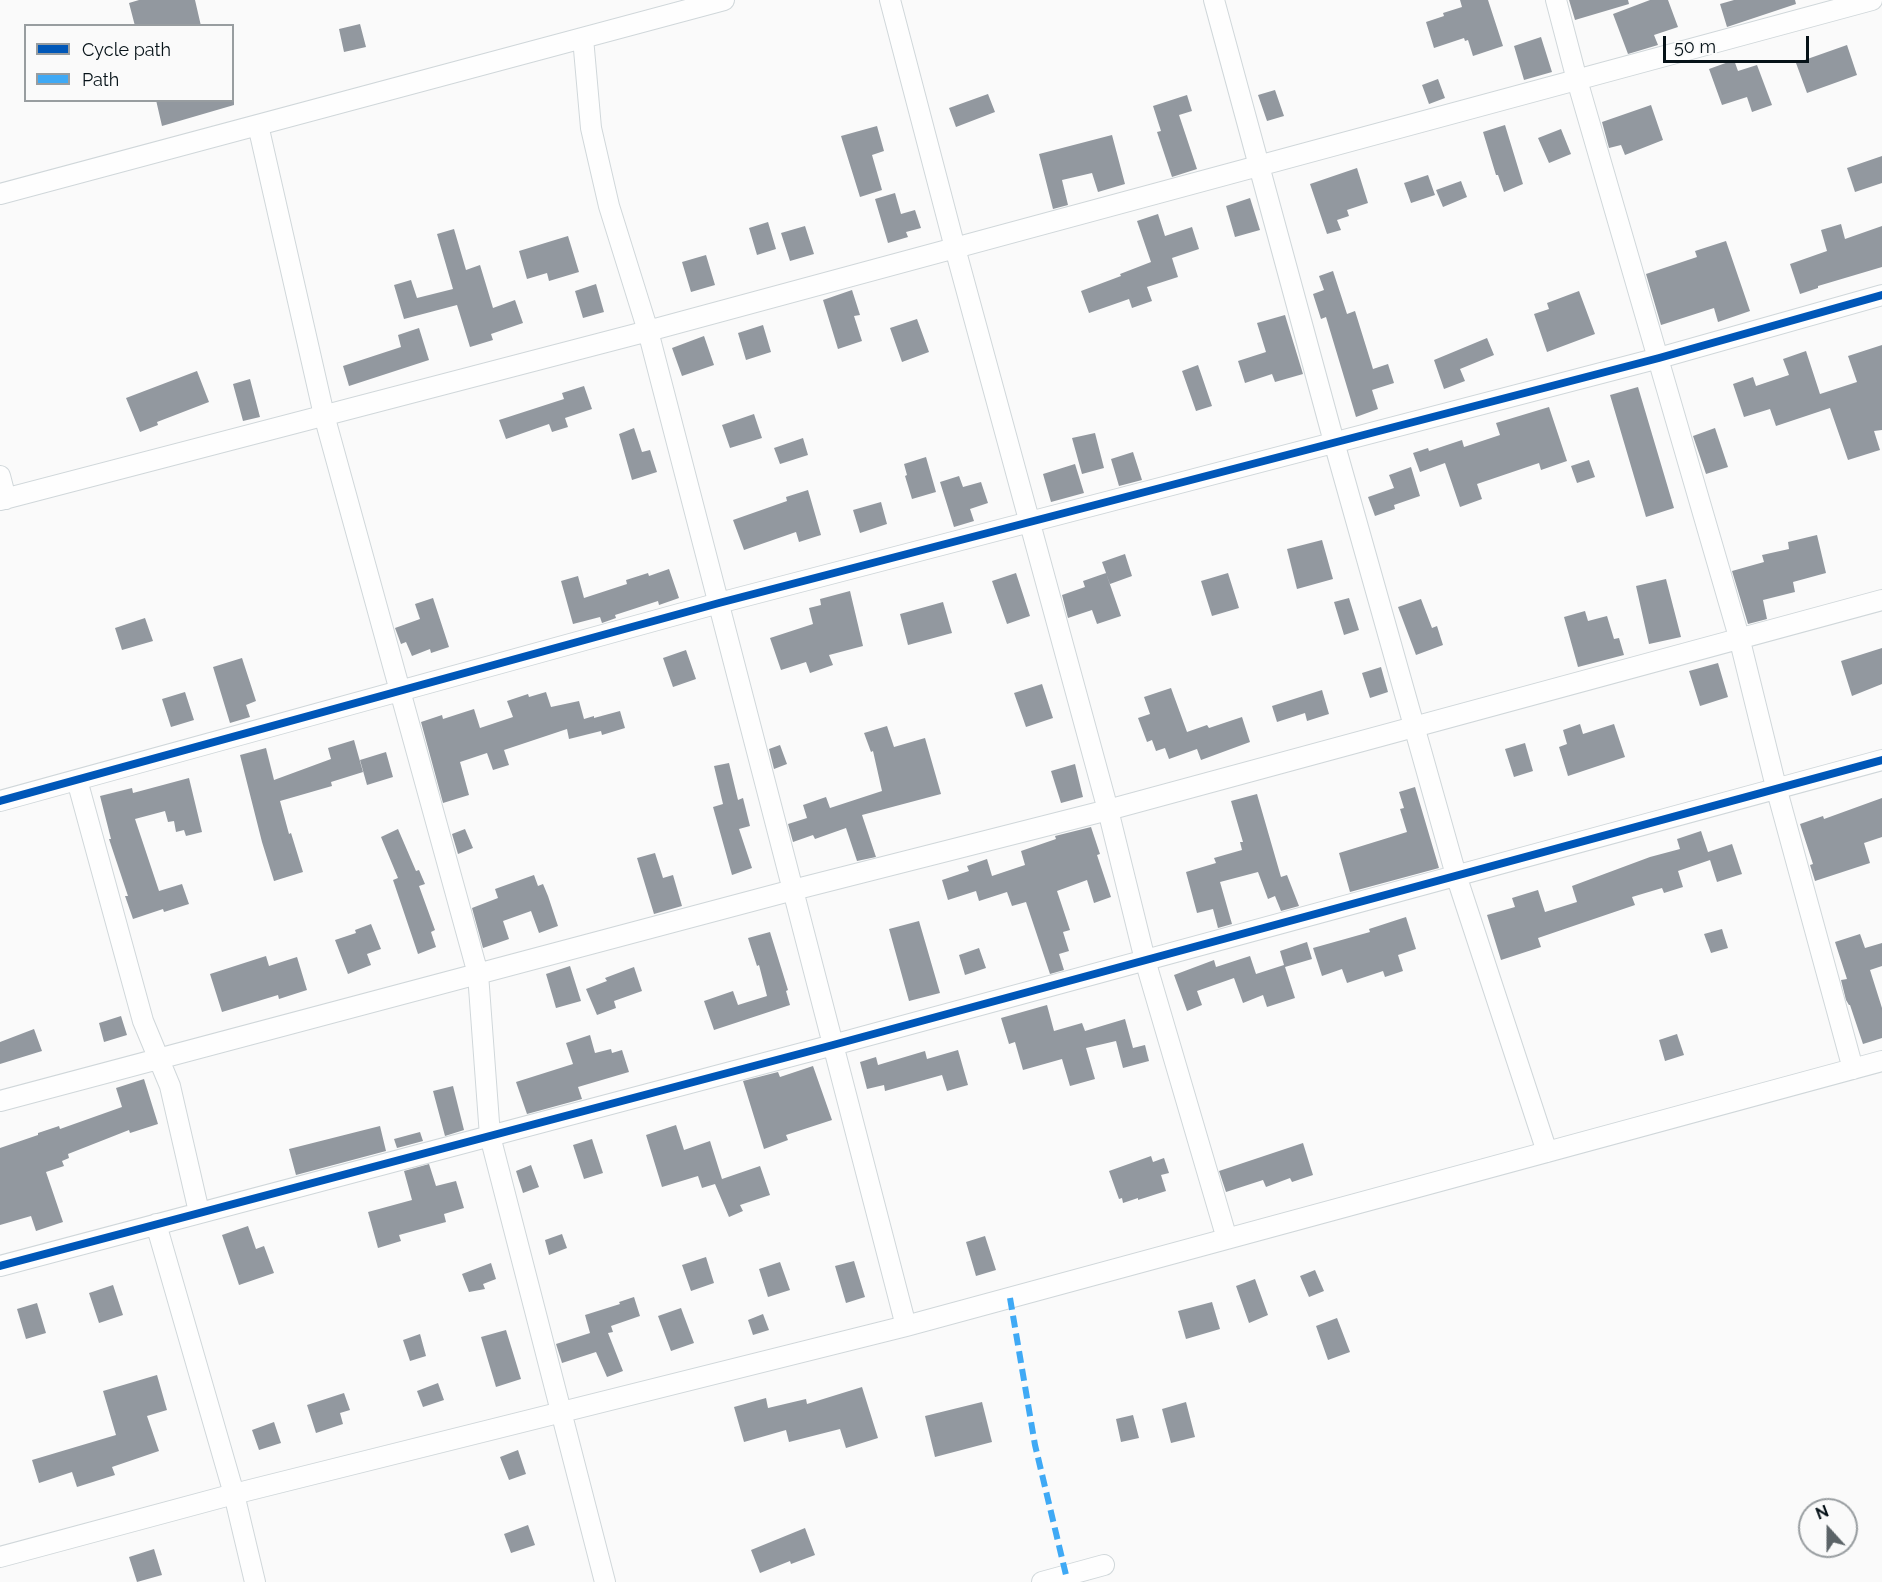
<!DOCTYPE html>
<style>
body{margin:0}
#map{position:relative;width:1882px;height:1582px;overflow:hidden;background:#fafafa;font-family:Raleway,sans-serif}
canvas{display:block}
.legend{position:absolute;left:24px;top:24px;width:210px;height:78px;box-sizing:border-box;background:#fafafa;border:2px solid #989da0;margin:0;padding:8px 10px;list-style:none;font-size:18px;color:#061218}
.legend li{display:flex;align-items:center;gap:12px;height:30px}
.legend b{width:30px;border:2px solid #989da0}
.north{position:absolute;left:1798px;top:1498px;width:60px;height:60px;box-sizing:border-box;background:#fafafa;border:2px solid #989da0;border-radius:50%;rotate:339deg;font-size:16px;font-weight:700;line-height:24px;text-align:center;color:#061218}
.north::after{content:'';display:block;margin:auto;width:21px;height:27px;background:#5b6367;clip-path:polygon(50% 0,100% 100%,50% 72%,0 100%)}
.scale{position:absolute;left:1663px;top:36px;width:146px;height:27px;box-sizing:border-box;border:3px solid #061218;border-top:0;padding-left:8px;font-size:18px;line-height:21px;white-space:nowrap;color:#061218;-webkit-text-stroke:4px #fafafa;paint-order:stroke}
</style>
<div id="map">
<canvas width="1882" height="1582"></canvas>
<ul class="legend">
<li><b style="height:8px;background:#0057b8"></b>Cycle path</li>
<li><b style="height:8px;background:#3fa9f5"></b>Path</li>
</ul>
<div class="north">N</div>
<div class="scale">50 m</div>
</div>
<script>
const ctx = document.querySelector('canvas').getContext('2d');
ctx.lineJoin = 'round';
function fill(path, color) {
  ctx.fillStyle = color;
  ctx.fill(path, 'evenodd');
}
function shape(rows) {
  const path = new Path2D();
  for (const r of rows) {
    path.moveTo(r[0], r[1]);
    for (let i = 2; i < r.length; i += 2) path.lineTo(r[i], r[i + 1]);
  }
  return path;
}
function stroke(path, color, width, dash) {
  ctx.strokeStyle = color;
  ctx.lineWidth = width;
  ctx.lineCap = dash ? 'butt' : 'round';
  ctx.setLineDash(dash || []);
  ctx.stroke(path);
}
fill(shape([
 [139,0,195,0,201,26,135,26,129,3],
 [1460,0,1488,0,1503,46,1473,56,1468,40,1465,41,1464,38,1434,48,1426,22,1444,16,1443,13,1462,7],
 [1569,0,1628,0,1629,4,1575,20],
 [1650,0,1668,0,1678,27,1654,35,1658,45,1628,54,1613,14],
 [1734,0,1795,0,1796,4,1727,27,1720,4],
 [360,24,366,47,344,52,339,29],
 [1541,37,1552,72,1524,80,1514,46],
 [1847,45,1857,75,1807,93,1796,63],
 [1734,60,1738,71,1757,65,1772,105,1752,112,1747,97,1722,105,1709,69],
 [1438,79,1445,98,1429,104,1422,85],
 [1275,90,1284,116,1267,121,1258,95],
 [988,94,995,112,956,127,949,108],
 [1187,95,1192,111,1179,115,1197,169,1172,177,1157,132,1161,131,1153,106],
 [156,100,234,100,234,105,162,126],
 [1651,105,1663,140,1625,155,1621,145,1609,148,1602,122],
 [1505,125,1523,184,1504,192,1498,175,1496,175,1483,132],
 [877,126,884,151,872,155,882,190,860,197,841,136],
 [1561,129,1571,154,1549,163,1538,138],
 [1112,135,1125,184,1098,192,1092,173,1062,180,1068,205,1053,209,1039,154],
 [1882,156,1882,183,1855,192,1847,168],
 [1357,168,1368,203,1347,210,1349,216,1337,220,1341,230,1327,234,1310,184],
 [1428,175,1435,195,1411,203,1404,183],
 [1461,181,1467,197,1443,207,1436,190],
 [895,193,901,214,915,210,921,228,906,232,908,237,888,243,875,199],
 [1250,198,1260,230,1235,237,1226,206],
 [1158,214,1165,236,1192,227,1199,249,1172,258,1178,277,1147,287,1152,301,1132,308,1129,299,1089,313,1081,291,1121,276,1120,274,1151,262,1137,221],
 [768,222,776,249,757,255,749,228],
 [1841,224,1845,239,1882,226,1882,267,1818,286,1818,288,1800,294,1790,264,1827,251,1821,230],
 [805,226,814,254,790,261,781,233],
 [454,229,466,270,480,265,493,308,515,300,523,323,491,334,493,340,470,347,457,305,404,319,394,285,411,280,417,298,453,289,437,234],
 [568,236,579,272,549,281,547,273,527,279,519,251],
 [1726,241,1750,311,1718,322,1714,308,1661,325,1646,274,1697,257,1695,251],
 [706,255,715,285,691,292,682,262],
 [1333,271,1347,314,1355,311,1373,369,1388,364,1394,383,1372,390,1378,409,1356,417,1326,317,1321,319,1313,294,1324,290,1319,276],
 [596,284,604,312,583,318,575,291],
 [852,290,860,315,854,316,862,341,838,349,823,300],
 [1579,291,1595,334,1547,352,1534,314,1549,309,1547,303],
 [1285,315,1303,374,1275,382,1272,374,1245,383,1238,361,1266,352,1257,323],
 [917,319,929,352,902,362,890,328],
 [763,325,771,352,746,360,738,333],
 [419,328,429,360,349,386,343,366,401,347,398,335],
 [704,336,714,365,682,376,672,348],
 [1487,338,1494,355,1460,369,1465,381,1444,389,1434,360],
 [1882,345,1882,430,1874,431,1880,450,1848,460,1830,408,1776,426,1770,409,1744,417,1733,384,1753,377,1756,386,1789,375,1783,359,1806,351,1820,394,1857,382,1848,356],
 [1198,365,1212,406,1196,411,1182,371],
 [197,371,209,402,157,422,158,425,140,432,126,398],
 [250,379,260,417,243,421,233,384],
 [584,386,592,409,565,418,568,427,552,432,549,424,506,439,499,420,564,399,562,393],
 [1638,387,1674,508,1646,517,1610,395],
 [1549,407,1567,461,1541,470,1539,463,1477,484,1482,499,1460,507,1445,463,1420,472,1413,453,1428,448,1429,451,1462,440,1464,447,1500,435,1496,423],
 [754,414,762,438,730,448,722,425],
 [634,428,642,452,650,450,657,472,632,480,619,434],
 [1715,428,1728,467,1706,474,1693,436],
 [1095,433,1104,468,1082,474,1072,438],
 [803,438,808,455,780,464,774,448],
 [1133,452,1142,480,1119,486,1111,459],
 [926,457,936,492,912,499,905,476,907,475,904,464],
 [1589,460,1595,477,1577,483,1571,466],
 [1075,464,1084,493,1051,502,1043,474],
 [1411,467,1420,496,1394,505,1395,509,1375,516,1368,497,1394,488,1389,475],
 [959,476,963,487,981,482,988,503,970,509,974,521,954,527,940,482],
 [808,490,821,535,799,542,796,532,744,550,733,520,787,501,786,497],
 [881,502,887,524,860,533,853,510],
 [1817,535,1826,573,1793,582,1795,592,1763,600,1767,619,1748,624,1732,571,1764,562,1762,555,1789,549,1788,542],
 [1322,540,1333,579,1297,589,1287,549],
 [1125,554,1132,576,1110,584,1102,562],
 [669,569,679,598,659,605,658,601,615,615,616,618,602,623,600,617,573,624,561,581,578,576,584,598,627,584,626,580,648,573,649,576],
 [1016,573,1030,616,1007,624,992,581],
 [1106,573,1121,616,1097,624,1092,610,1068,618,1062,595,1085,587,1083,581],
 [1228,573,1239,608,1212,616,1201,581],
 [1666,579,1681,637,1649,644,1636,586],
 [850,591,863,646,829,655,833,665,810,673,806,662,781,670,770,638,813,624,809,608,821,605,820,599],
 [433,598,449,647,431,653,430,649,412,656,406,642,401,644,395,628,420,619,415,604],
 [1349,598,1359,630,1344,635,1334,602],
 [1421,599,1432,628,1437,626,1443,645,1416,655,1398,607],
 [943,602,952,633,908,645,900,614],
 [1585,611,1588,621,1607,616,1614,639,1619,638,1624,655,1578,667,1564,617],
 [145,618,153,641,122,650,115,628],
 [1882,648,1882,684,1852,696,1841,661],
 [686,650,696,679,673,687,663,658],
 [242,658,256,701,246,705,250,717,230,723,213,667],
 [1718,663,1728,697,1700,706,1689,671],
 [1381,667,1388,692,1370,698,1362,673],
 [1042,684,1053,718,1026,727,1014,693],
 [1171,688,1187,732,1207,725,1209,728,1242,717,1250,742,1201,760,1197,749,1169,759,1165,748,1156,751,1152,740,1147,742,1138,718,1150,714,1144,697],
 [1322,690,1329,714,1307,721,1305,713,1277,722,1272,706],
 [185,692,194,720,171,727,162,699],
 [546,692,551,707,579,701,584,719,594,716,594,718,620,711,625,728,602,735,601,731,569,739,567,729,504,750,509,765,493,770,487,753,460,762,469,795,443,803,421,722,442,715,443,719,474,709,480,728,513,717,507,701,528,694,529,697],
 [1580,724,1583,734,1614,724,1625,757,1568,776,1559,747,1567,744,1563,730],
 [887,726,894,747,925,738,941,794,862,815,876,857,857,861,846,828,815,839,813,835,793,842,788,824,807,818,803,805,826,797,830,808,882,791,873,751,871,752,864,733],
 [354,740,363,772,331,782,332,786,280,801,289,834,291,833,303,872,274,881,262,842,240,755,266,748,274,780,331,759,328,748],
 [1525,743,1533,771,1514,777,1505,749],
 [780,745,787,764,774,769,769,749],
 [386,752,393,777,367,785,360,760],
 [729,763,738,800,743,798,750,826,739,829,752,868,732,875,713,807,723,804,714,766],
 [1075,764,1083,797,1061,803,1051,771],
 [189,778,202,832,186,836,184,830,176,832,174,821,168,822,165,811,135,819,159,891,182,884,189,904,164,912,163,909,133,919,125,896,128,896,109,839,111,839,100,796,132,788,133,793],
 [1415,787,1439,868,1350,892,1339,853,1407,832,1400,809,1404,808,1399,792],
 [1257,794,1281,877,1287,875,1299,906,1281,911,1275,896,1268,899,1258,872,1220,882,1232,924,1218,928,1213,909,1197,913,1186,872,1216,863,1214,858,1242,850,1240,842,1243,842,1231,801],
 [1882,798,1882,837,1864,843,1870,863,1815,881,1810,865,1813,864,1800,824,1823,816,1824,819],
 [1091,827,1100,854,1097,855,1111,897,1094,903,1087,880,1057,891,1070,930,1063,932,1069,951,1059,954,1064,970,1050,974,1026,902,1012,906,1007,892,979,901,976,891,948,900,942,880,969,871,967,866,987,859,992,876,1025,865,1021,851,1056,839,1055,836],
 [398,829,416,871,419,870,425,884,419,886,435,930,431,932,436,947,418,954,393,880,398,878,381,837],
 [465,829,473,848,458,854,452,834],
 [1701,831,1708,852,1732,844,1742,874,1717,882,1710,860,1678,871,1683,887,1664,893,1662,888,1632,897,1635,905,1538,938,1541,947,1501,960,1487,915,1515,907,1512,898,1538,890,1545,912,1577,902,1572,886,1650,857,1680,849,1677,839],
 [655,853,663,878,673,875,682,906,654,914,637,858],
 [534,875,538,886,543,884,548,896,558,926,539,933,531,911,503,921,509,939,483,948,472,908,498,898,495,889],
 [1406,917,1416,949,1398,955,1403,971,1385,977,1383,971,1347,983,1342,969,1322,976,1313,948,1370,932,1369,929],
 [919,921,940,993,909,1001,889,929],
 [371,924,381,949,367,954,371,965,348,974,335,940,356,933,355,930],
 [1722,929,1728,948,1711,953,1704,934],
 [770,932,788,990,786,991,790,1005,714,1030,704,1001,733,991,738,1005,767,996,759,965,757,966,748,938],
 [1860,934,1865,948,1882,943,1882,966,1870,970,1882,1008,1882,1038,1863,1044,1850,1005,1849,1005,1846,1000,1841,980,1847,979,1835,942],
 [1307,942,1312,959,1285,967,1295,998,1267,1007,1263,995,1243,1003,1234,978,1197,991,1202,1005,1187,1011,1174,975,1214,960,1216,967,1250,956,1256,974,1284,965,1280,951],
 [979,948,986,968,965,975,959,955],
 [266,956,269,966,297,957,307,990,279,999,278,995,222,1012,210,974],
 [570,966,581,1001,556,1008,546,974],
 [634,967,642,991,614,1001,616,1008,597,1015,586,989,607,981,605,978],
 [1047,1005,1054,1031,1082,1023,1085,1031,1125,1019,1133,1048,1145,1045,1149,1061,1123,1068,1116,1041,1086,1048,1095,1079,1070,1086,1062,1059,1023,1070,1015,1042,1009,1044,1001,1018],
 [121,1016,127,1035,104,1042,99,1023],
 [34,1029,42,1051,0,1064,0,1042],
 [1677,1034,1684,1055,1665,1061,1659,1040],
 [590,1035,595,1053,611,1049,612,1053,622,1050,629,1072,578,1087,582,1099,527,1114,516,1082,573,1064,566,1043],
 [958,1050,968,1085,947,1091,942,1075,885,1091,884,1085,867,1089,860,1062,876,1057,878,1065,925,1051,927,1059],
 [813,1066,832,1120,786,1135,788,1140,764,1149,743,1081,778,1072,780,1077],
 [144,1079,158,1124,130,1133,129,1130,68,1154,69,1158,62,1161,64,1166,46,1172,63,1222,36,1231,31,1216,0,1225,0,1148,38,1135,38,1133,59,1126,60,1129,122,1107,116,1088],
 [453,1086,464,1130,445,1136,433,1091],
 [676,1125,684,1150,710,1141,722,1179,760,1166,770,1195,740,1205,743,1211,729,1217,715,1184,702,1188,698,1176,662,1187,646,1135],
 [380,1126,386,1151,296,1175,289,1149],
 [420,1132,423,1141,397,1148,394,1139],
 [592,1139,603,1173,584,1179,573,1145],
 [1303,1143,1313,1175,1292,1182,1290,1178,1266,1187,1263,1180,1226,1192,1219,1171],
 [1151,1156,1153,1162,1164,1158,1169,1173,1161,1175,1166,1191,1138,1200,1138,1198,1123,1203,1122,1198,1119,1199,1109,1171],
 [429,1164,436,1186,456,1181,464,1208,444,1214,446,1222,399,1235,401,1241,378,1248,368,1212,412,1200,404,1171],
 [531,1165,539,1187,523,1193,516,1171],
 [248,1226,256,1249,264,1246,274,1273,239,1285,222,1235],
 [562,1234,567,1248,549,1255,545,1240],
 [985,1236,996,1270,976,1276,966,1242],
 [706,1257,714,1283,691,1291,682,1265],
 [854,1261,865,1297,846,1303,835,1266],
 [780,1262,790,1290,768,1297,759,1269],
 [491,1263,496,1279,483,1284,485,1289,469,1292,462,1274],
 [1315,1270,1324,1291,1309,1297,1300,1276],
 [1255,1279,1268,1315,1249,1323,1236,1286],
 [113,1285,123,1315,99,1323,89,1293],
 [634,1297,640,1316,611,1326,613,1332,608,1333,623,1371,607,1377,596,1352,562,1363,556,1344,590,1333,585,1315,620,1304,619,1302],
 [1212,1302,1220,1329,1186,1339,1178,1311],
 [37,1303,46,1333,26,1339,17,1309],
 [681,1308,694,1343,671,1351,658,1316],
 [763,1314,769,1330,753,1335,748,1320],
 [1337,1318,1350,1352,1328,1360,1316,1326],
 [506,1330,521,1379,496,1387,481,1337],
 [420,1334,426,1356,410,1361,403,1340],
 [157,1375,167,1410,147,1416,159,1451,112,1467,115,1475,77,1487,72,1472,39,1483,32,1460,116,1435,103,1391],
 [438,1383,444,1400,423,1407,417,1391],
 [862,1387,878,1438,846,1448,840,1429,789,1442,786,1430,744,1442,734,1407,766,1398,768,1408,806,1399,807,1404],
 [344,1393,350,1410,340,1413,343,1424,316,1433,307,1405],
 [982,1402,992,1442,935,1457,925,1416],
 [1186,1402,1195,1437,1171,1443,1162,1409],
 [1133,1415,1139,1438,1121,1442,1116,1419],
 [274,1422,281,1443,259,1450,252,1430],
 [518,1450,526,1474,509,1480,500,1457],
 [528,1525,535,1545,511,1553,504,1534],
 [805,1528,815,1555,791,1564,790,1561,760,1573,751,1550],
 [154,1549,162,1575,137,1582,129,1557]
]), '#92989f');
const minor = shape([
 [890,0,955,248,1108,810,1145,960,1227,1239],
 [1214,0,1334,442,1456,875,1547,1152],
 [1556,0,1577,80,1739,637,1776,787,1853,1069],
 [583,38,591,128,609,206,648,331,906,1326],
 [258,125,324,415,478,974,490,1136,605,1582],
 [0,194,724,0],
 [0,476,6,499],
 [0,500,648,331,1872,0],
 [77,780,143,1021,170,1086,199,1212],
 [0,801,719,603,1659,358,1882,295],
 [0,1101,793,890,1108,810,1882,600],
 [156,1224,234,1494,255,1582],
 [0,1266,833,1045,1882,760],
 [0,1557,234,1494,906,1326,1882,1061],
 [1042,1582,1104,1565]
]);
stroke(minor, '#d0d7da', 22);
stroke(minor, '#fefefe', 20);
stroke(shape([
 [1010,1298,1035,1445,1066,1575]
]), '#3fa9f5', 6, [12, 6]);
stroke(shape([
 [0,801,719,603,1659,358,1882,295],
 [0,1266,833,1045,1882,760]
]), '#0057b8', 8);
</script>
